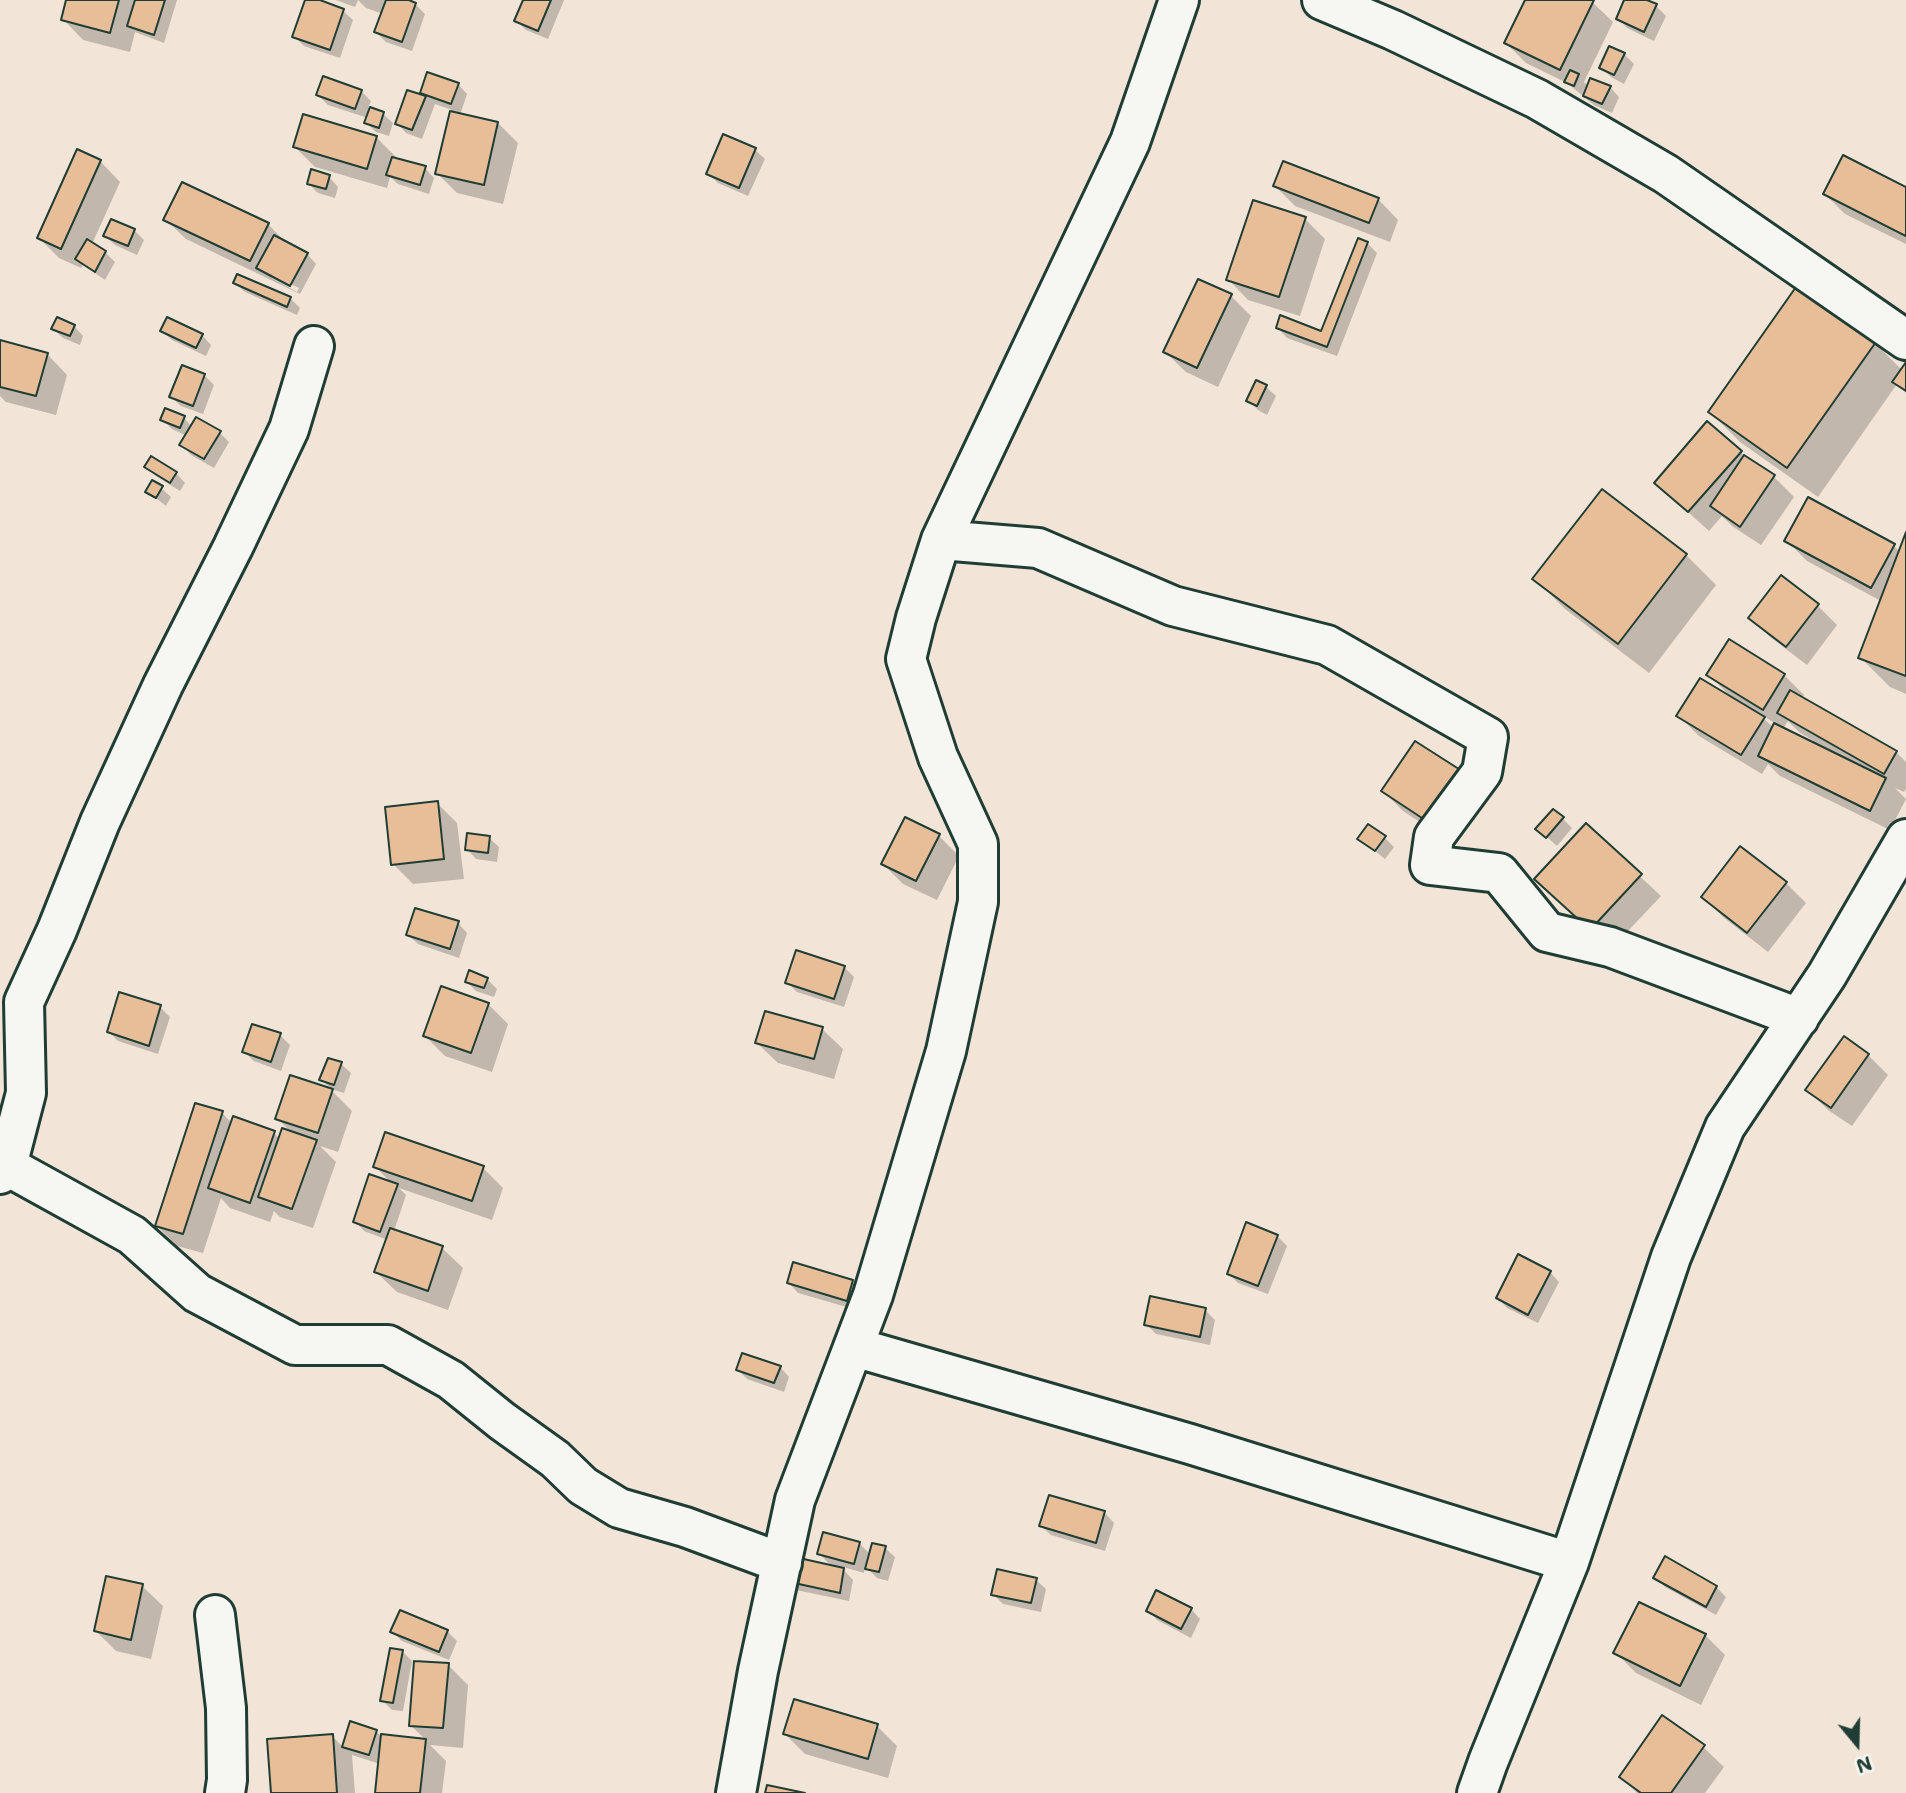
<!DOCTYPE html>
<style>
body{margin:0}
#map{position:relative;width:1906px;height:1793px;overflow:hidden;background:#f2e5d7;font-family:"Shantell Sans",sans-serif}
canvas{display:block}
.north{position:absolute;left:1822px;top:1709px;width:70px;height:70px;-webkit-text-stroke:5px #f6f6f2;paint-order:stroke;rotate:161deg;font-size:19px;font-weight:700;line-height:28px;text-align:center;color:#1f3d34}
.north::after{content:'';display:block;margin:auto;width:24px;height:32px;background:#1f3d34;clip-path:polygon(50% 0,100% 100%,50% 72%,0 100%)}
</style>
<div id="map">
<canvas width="1906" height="1793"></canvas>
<div class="north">N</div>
</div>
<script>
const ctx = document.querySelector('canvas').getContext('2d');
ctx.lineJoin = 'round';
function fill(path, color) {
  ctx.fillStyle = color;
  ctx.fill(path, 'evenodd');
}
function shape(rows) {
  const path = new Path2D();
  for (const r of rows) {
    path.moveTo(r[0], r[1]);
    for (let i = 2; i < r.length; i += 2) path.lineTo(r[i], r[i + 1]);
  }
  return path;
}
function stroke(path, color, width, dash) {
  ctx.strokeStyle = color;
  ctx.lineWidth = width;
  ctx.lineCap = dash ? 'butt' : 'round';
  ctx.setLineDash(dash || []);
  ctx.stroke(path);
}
fill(shape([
 [68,0,177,0,164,43,135,32,130,52,83,40,63,19],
 [307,0,315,0,343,11,353,20,340,58,304,46,294,36],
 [336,0,358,0,355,7],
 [358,0,403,0,415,4,425,14,412,51,386,42,376,32,383,14,366,8],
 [525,0,564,0,548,39,526,30,516,20],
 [1527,0,1590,0,1613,22,1584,82,1588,86,1610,87,1619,97,1612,113,1594,105,1567,83,1526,63,1506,43],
 [1626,0,1643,0,1656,6,1666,16,1654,41,1627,28,1618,18],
 [1624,54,1634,64,1624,84,1611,77,1602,68],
 [428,74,458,84,467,94,460,115,498,123,518,143,503,204,457,193,437,173,452,110,435,104,422,139,406,133,397,123,421,96],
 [361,91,371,101,368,108,383,114,393,123,389,136,376,132,366,122,368,118,328,105,318,95],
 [376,137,396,157,395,160,425,168,434,178,429,194,398,184,390,177,387,188,315,167,295,147],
 [755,150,765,159,748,196,718,183,708,173],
 [100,161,120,182,92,244,105,252,115,262,105,280,83,265,81,268,59,258,39,238],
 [329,177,338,187,335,198,318,193,309,184],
 [1275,186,1378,199,1398,220,1390,242,1295,206],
 [1906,189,1906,244,1845,214,1825,194],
 [165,219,268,224,288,245,307,254,316,264,300,294,186,239],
 [272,275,299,288,297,292,272,278],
 [1305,219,1325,239,1300,316,1248,300,1228,279],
 [134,230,144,240,137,255,115,245,105,236],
 [1367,243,1377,253,1337,356,1287,338,1278,328,1322,333],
 [1199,281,1231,296,1251,316,1218,387,1186,372,1165,352],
 [235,283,290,298,300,308,297,315,245,292],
 [74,326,83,336,80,345,63,338,53,329],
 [162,331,202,335,211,345,206,356,172,340],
 [0,342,47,354,67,375,56,415,6,402,0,396],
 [1875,343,1902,370,1906,365,1906,393,1897,384,1818,497,1740,442,1710,412],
 [204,375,214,385,203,414,181,406,171,397],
 [1257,382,1266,387,1276,396,1267,415,1258,410,1248,400],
 [184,418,192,427,220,433,229,442,214,468,191,455,182,445,187,436,172,429,162,419],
 [1740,452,1774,477,1794,497,1761,545,1732,526,1722,516,1709,531,1656,483],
 [146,467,176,473,185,483,180,491,156,476],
 [161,488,171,497,166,506,147,491],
 [1906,537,1906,694,1890,687,1860,657,1881,601,1807,561,1786,540,1894,546,1900,552],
 [1686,555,1716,585,1649,673,1565,609,1535,579],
 [1817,605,1837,625,1807,665,1770,637,1750,617],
 [1730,642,1784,675,1804,695,1802,699,1896,752,1906,762,1906,789,1904,792,1895,788,1906,799,1890,830,1780,776,1768,764,1762,774,1699,736,1679,716,1731,697,1709,675],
 [1765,717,1776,724,1774,728,1764,719],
 [1788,721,1799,732,1814,741,1812,743,1783,729],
 [1416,743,1449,841,1403,811,1383,791],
 [437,803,457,823,464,879,413,884,393,864],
 [1563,819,1572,828,1557,846,1538,829],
 [1586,826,1661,896,1611,949,1557,899],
 [939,836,959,856,937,900,903,884,883,864],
 [1384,837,1394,847,1385,859,1360,839],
 [489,838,499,847,497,862,476,859,467,849],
 [1741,849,1786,883,1806,903,1768,952,1723,917,1703,897],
 [458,923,467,933,459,958,418,944,408,935],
 [844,967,854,977,844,1007,797,992,787,982],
 [487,979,497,989,494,997,476,991,467,982],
 [488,1004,508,1024,492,1072,445,1056,425,1036],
 [160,1007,170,1017,158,1054,118,1041,109,1032],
 [822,1029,843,1049,834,1079,778,1063,757,1043],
 [280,1035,290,1045,281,1071,254,1061,244,1052],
 [1868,1055,1888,1075,1852,1126,1828,1110,1808,1090],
 [341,1064,351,1073,344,1093,331,1089,321,1079],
 [332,1091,352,1111,338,1152,320,1146,336,1162,313,1228,280,1217,274,1211,270,1222,230,1208,221,1198,203,1253,177,1246,157,1226,222,1113,233,1124,274,1133,280,1139,293,1134,277,1118],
 [375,1166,483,1168,503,1188,492,1220,399,1188,406,1195,394,1231,442,1248,463,1268,448,1310,397,1292,376,1272,388,1240,364,1231,355,1221,392,1184],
 [1277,1236,1287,1246,1268,1294,1238,1283,1229,1274],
 [1550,1272,1559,1282,1538,1323,1507,1308,1498,1298],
 [852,1282,862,1291,857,1310,798,1293,789,1283],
 [1205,1310,1215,1320,1210,1345,1156,1334,1146,1324],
 [780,1367,789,1377,784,1392,747,1379,738,1370],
 [1050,1497,1105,1513,1114,1523,1105,1551,1051,1535,1041,1526],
 [859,1543,871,1555,885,1548,895,1557,888,1581,877,1578,865,1566,864,1573,840,1566,853,1580,849,1601,796,1590,787,1580,836,1568,837,1566,828,1563,819,1553],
 [1666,1558,1716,1587,1726,1597,1716,1615,1665,1587,1655,1577],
 [1036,1580,1046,1589,1041,1612,1003,1604,993,1594],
 [142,1586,163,1606,151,1659,116,1651,96,1631],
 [1191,1609,1200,1619,1191,1638,1157,1620,1148,1610],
 [447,1631,457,1641,449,1660,402,1641,392,1632],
 [1705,1635,1725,1655,1701,1705,1636,1673,1616,1653],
 [402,1651,412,1661,403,1711,392,1710,382,1700],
 [448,1665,468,1685,463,1748,430,1745,446,1761,442,1793,376,1793,380,1764,352,1755,355,1793,272,1793,332,1736,344,1748,352,1723,376,1731,382,1737,426,1740,410,1725],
 [877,1726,897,1746,888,1778,805,1754,785,1734],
 [1703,1747,1724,1767,1705,1793,1637,1793,1621,1777]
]), '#0003');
const building = shape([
 [66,0,119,0,110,33,61,20,66,0],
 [135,0,165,0,154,35,127,26,135,0],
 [305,0,320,0,344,9,330,50,292,37,305,0],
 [386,0,409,0,416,3,402,42,374,32,386,0],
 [523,0,551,0,538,31,514,21,523,0],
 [1525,0,1594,0,1560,70,1504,43,1525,0],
 [1624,0,1647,0,1657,4,1644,32,1616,19,1624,0],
 [1609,46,1625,53,1614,75,1599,68,1609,46],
 [1570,70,1579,74,1574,86,1564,82,1570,70],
 [427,72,459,83,451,104,420,93,427,72],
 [323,76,362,90,355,109,316,95,323,76],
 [1590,78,1611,86,1602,104,1583,96,1590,78],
 [407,90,426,96,412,130,395,124,407,90],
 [370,107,384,112,379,128,364,123,370,107],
 [450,111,498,122,484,185,435,174,450,111],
 [303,114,377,136,367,169,293,147,303,114],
 [723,134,756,148,739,188,706,174,723,134],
 [77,149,101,160,61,249,37,238,77,149],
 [1843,155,1906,187,1906,236,1823,194,1843,155],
 [392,157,426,166,420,185,386,175,392,157],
 [1283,161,1379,198,1369,223,1273,186,1283,161],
 [311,169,330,175,326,189,307,184,311,169],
 [182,182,269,223,250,261,163,220,182,182],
 [1253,200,1306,217,1279,297,1226,280,1253,200],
 [111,219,135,229,128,246,103,236,111,219],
 [274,235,308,253,290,286,256,268,274,235],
 [1358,238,1368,242,1327,347,1276,328,1280,315,1321,331,1358,238],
 [87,239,106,251,95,272,75,259,87,239],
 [237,274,291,297,287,307,233,283,237,274],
 [1198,279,1232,294,1197,368,1163,352,1198,279],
 [1796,287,1876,342,1787,468,1708,412,1796,287],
 [57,317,75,325,70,336,51,329,57,317],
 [167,317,203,334,196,348,160,331,167,317],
 [0,340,48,353,36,396,0,387,0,340],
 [1906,362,1906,391,1892,382,1906,362],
 [182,365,205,374,193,406,169,397,182,365],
 [1256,380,1267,385,1257,406,1246,401,1256,380],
 [165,408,185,416,180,428,160,420,165,408],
 [196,417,221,431,204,459,179,445,196,417],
 [1707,421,1742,451,1688,512,1654,483,1707,421],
 [1744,455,1775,475,1740,527,1710,506,1744,455],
 [151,456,177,472,170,483,144,467,151,456],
 [152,480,163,486,156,498,145,492,152,480],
 [1602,489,1687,554,1618,644,1532,579,1602,489],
 [1808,497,1895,544,1871,588,1784,541,1808,497],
 [1906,532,1906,676,1858,658,1906,532],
 [1781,575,1819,604,1786,647,1748,618,1781,575],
 [1729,639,1785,674,1763,710,1706,675,1729,639],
 [1700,678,1765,717,1741,755,1676,716,1700,678],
 [1790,690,1897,751,1884,774,1777,713,1790,690],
 [1774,723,1886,778,1870,811,1758,756,1774,723],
 [1415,741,1462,771,1428,822,1381,791,1415,741],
 [438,801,444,859,391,865,385,807,438,801],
 [1553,809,1564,817,1546,838,1535,829,1553,809],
 [905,817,940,834,916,881,881,864,905,817],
 [1586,823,1642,874,1590,930,1534,879,1586,823],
 [1368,824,1386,836,1375,851,1357,839,1368,824],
 [467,833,490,836,488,853,465,850,467,833],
 [1740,846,1787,882,1747,933,1701,897,1740,846],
 [415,908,459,921,450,949,406,935,415,908],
 [796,950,845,966,834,999,785,983,796,950],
 [469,970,488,978,484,988,465,982,469,970],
 [441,986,489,1003,471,1053,423,1036,441,986],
 [119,992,161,1005,149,1046,107,1032,119,992],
 [765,1011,823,1027,814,1059,755,1043,765,1011],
 [252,1024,281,1033,271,1062,242,1052,252,1024],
 [1844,1036,1869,1054,1831,1108,1805,1090,1844,1036],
 [328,1058,342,1062,334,1085,319,1080,328,1058],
 [290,1075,333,1089,318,1133,275,1119,290,1075],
 [195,1103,223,1111,183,1234,155,1226,195,1103],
 [233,1116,275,1131,250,1203,208,1188,233,1116],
 [282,1128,317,1140,292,1209,258,1197,282,1128],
 [385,1132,484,1166,472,1201,373,1167,385,1132],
 [369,1174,398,1184,380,1232,353,1222,369,1174],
 [1246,1222,1278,1235,1258,1286,1227,1274,1246,1222],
 [390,1228,443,1246,428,1291,374,1272,390,1228],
 [1518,1254,1551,1271,1528,1315,1496,1298,1518,1254],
 [793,1262,853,1280,847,1301,787,1283,793,1262],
 [1150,1296,1206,1308,1200,1337,1144,1325,1150,1296],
 [742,1353,781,1366,774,1383,736,1370,742,1353],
 [1049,1495,1105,1511,1096,1543,1039,1526,1049,1495],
 [823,1532,860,1542,854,1564,817,1554,823,1532],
 [872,1543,886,1546,879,1572,865,1569,872,1543],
 [790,1556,844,1568,840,1593,785,1581,790,1556],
 [1665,1556,1717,1586,1706,1607,1653,1578,1665,1556],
 [997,1569,1037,1578,1031,1603,991,1595,997,1569],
 [106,1576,143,1584,131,1640,94,1631,106,1576],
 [1156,1590,1192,1608,1181,1629,1146,1611,1156,1590],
 [1639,1602,1706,1634,1680,1686,1613,1653,1639,1602],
 [400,1610,448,1630,439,1652,390,1632,400,1610],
 [390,1648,403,1650,393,1703,380,1701,390,1648],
 [414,1661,449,1663,443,1728,409,1726,414,1661],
 [794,1699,878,1724,868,1759,783,1734,794,1699],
 [1662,1715,1705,1745,1671,1793,1641,1793,1619,1777,1662,1715],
 [350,1721,377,1730,369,1755,342,1747,350,1721],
 [333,1734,337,1793,271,1793,267,1739,333,1734],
 [381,1734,426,1739,420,1793,375,1793,381,1734],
 [767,1785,805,1793,765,1793,767,1785]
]);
fill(building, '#e8be98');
stroke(building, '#1f3d34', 2);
const minor = shape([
 [1322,0,1393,30,1537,99,1666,174,1906,340],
 [941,540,1038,548,1173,606,1327,645,1488,737,1482,772,1434,837,1430,865,1499,873,1547,932,1610,947,1799,1018],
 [7,1166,132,1235,197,1293,295,1345,388,1345,451,1380,502,1421,555,1459,583,1486,619,1508,685,1527,782,1563],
 [0,1174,7,1166,26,1093,24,1002,57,930,100,822,163,685,233,547,289,429,314,346],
 [854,1347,1190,1444,1569,1562],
 [215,1615,226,1708,227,1780,225,1793],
 [736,1793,758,1671,795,1500,873,1295,946,1051,978,902,978,844,938,757,906,659,916,618,941,540,1130,142,1179,0],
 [1477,1793,1488,1762,1569,1562,1671,1257,1725,1127,1827,975,1906,839]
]);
stroke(minor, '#1f3d34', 44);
stroke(minor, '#f6f6f2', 38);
</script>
